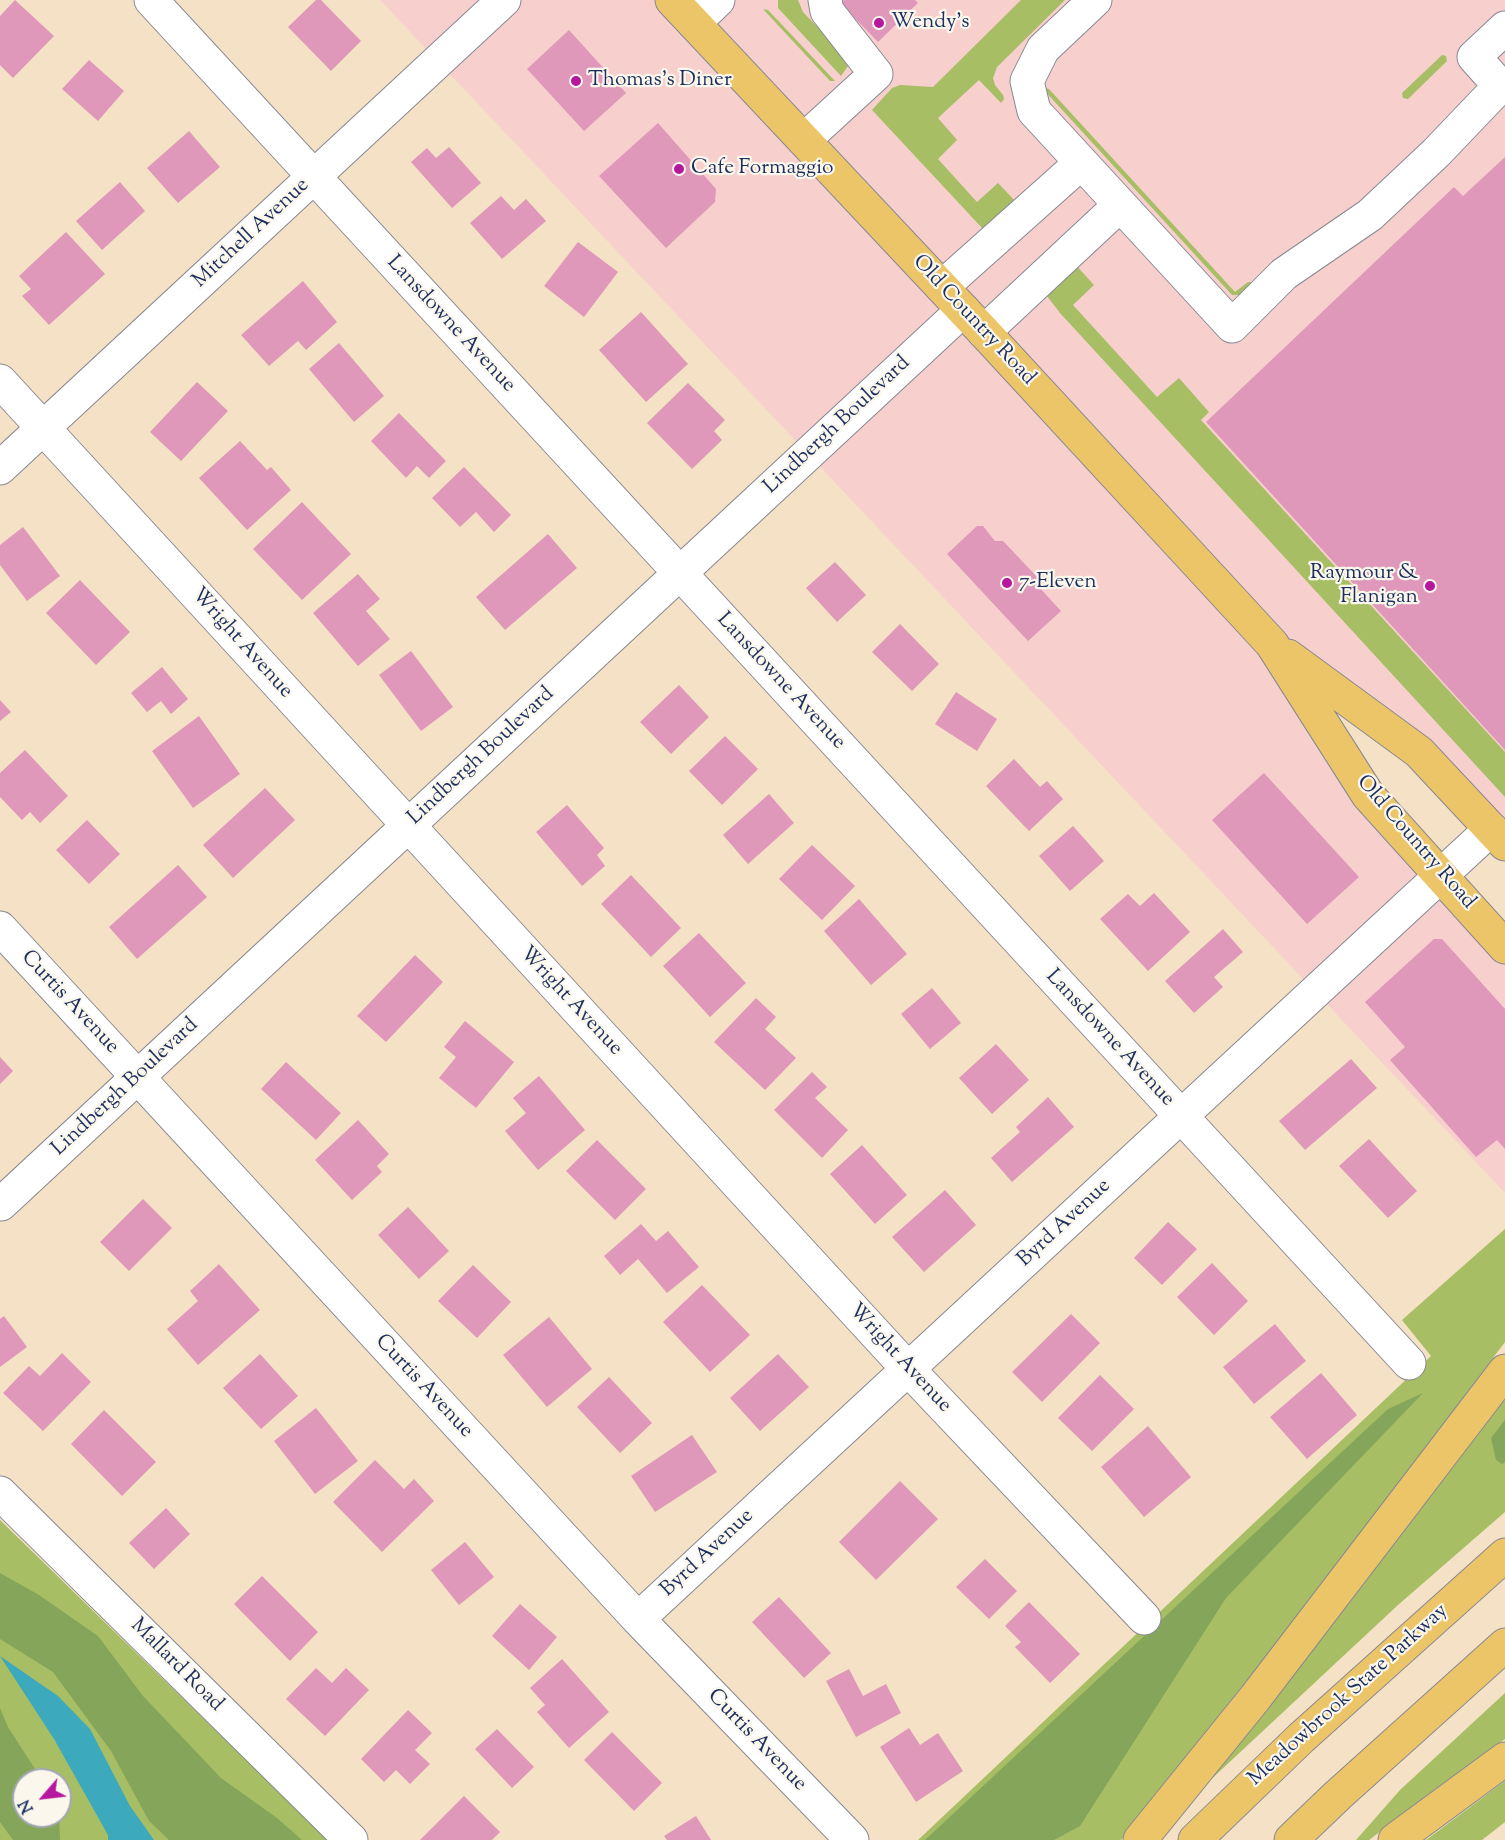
<!DOCTYPE html>
<style>
body{margin:0}
#map{position:relative;width:1505px;height:1840px;overflow:hidden;background:#f5e1c5;font-family:"Sorts Mill Goudy",serif}
canvas{display:block}
.north{position:absolute;left:12px;top:1768px;width:60px;height:60px;box-sizing:border-box;background:#fbf7ec;border:2px solid #a1a7b3;border-radius:50%;rotate:242deg;font-size:16px;font-weight:700;line-height:24px;text-align:center;color:#1b2f5e}
.north::after{content:'';display:block;margin:auto;width:21px;height:27px;background:#b5179e;clip-path:polygon(50% 0,100% 100%,50% 72%,0 100%)}
</style>
<div id="map">
<canvas width="1505" height="1840"></canvas>
<div class="north">N</div>
</div>
<script>
const ctx = document.querySelector('canvas').getContext('2d');
ctx.lineJoin = 'round';
function fill(path, color) {
  ctx.fillStyle = color;
  ctx.fill(path, 'evenodd');
}
function shape(rows) {
  const path = new Path2D();
  for (const r of rows) {
    path.moveTo(r[0], r[1]);
    for (let i = 2; i < r.length; i += 2) path.lineTo(r[i], r[i + 1]);
  }
  return path;
}
function stroke(path, color, width, dash) {
  ctx.strokeStyle = color;
  ctx.lineWidth = width;
  ctx.lineCap = dash ? 'butt' : 'round';
  ctx.setLineDash(dash || []);
  ctx.stroke(path);
}
function write(font, color, halo, rows, align = 'center') {
  ctx.font = font + ' "Sorts Mill Goudy",serif';
  ctx.lineWidth = 4.5;
  ctx.setLineDash([]);
  ctx.textBaseline = 'middle';
  ctx.strokeStyle = halo;
  ctx.fillStyle = color;
  for (const [text, x, y, turn = 0] of rows) {
    ctx.save();
    ctx.translate(x, y);
    ctx.rotate((+turn || 0) * Math.PI / 180);
    ctx.textAlign = isNaN(turn) ? turn : align;
    if (halo) ctx.strokeText(text, 0, 0);
    ctx.fillText(text, 0, 0);
    ctx.restore();
  }
}
fill(shape([
 [380,0,1505,0,1505,844,1274,646,1505,947,1505,1193]
]), '#f7d0ce');
fill(shape([
 [778,0,798,0,803,12,845,56,848,66,841,76,778,8],
 [1021,0,1065,0,997,67,993,78,995,85,1003,95,1004,99,1001,103,979,80,938,118,957,140,938,159,977,202,998,183,1018,204,983,229,872,110,892,88,900,85,933,87],
 [763,9,768,10,835,81,830,81],
 [1442,55,1446,56,1447,61,1408,99,1403,98,1402,93],
 [1046,88,1049,89,1235,292,1248,282,1251,282,1251,285,1240,295,1232,295,1043,89],
 [1074,263,1094,285,1073,305,1157,397,1179,378,1209,412,1201,420,1505,752,1505,797,1060,313,1047,296,1051,278],
 [1505,1229,1505,1342,1309,1602,1121,1840,918,1840,1431,1356,1402,1320],
 [1505,1395,1505,1512,1398,1605,1176,1812],
 [0,1520,328,1840,0,1840],
 [24,1780,60,1780,60,1816,24,1816],
 [1505,1693,1505,1739,1369,1840,1356,1840,1400,1790],
 [1505,1781,1505,1822,1482,1840,1426,1840]
]), '#a7be64');
fill(shape([
 [1423,1393,1226,1598,1080,1826,1054,1840,925,1840,1388,1409],
 [1505,1420,1505,1462,1502,1464,1496,1460,1491,1438],
 [0,1573,39,1595,98,1636,143,1696,221,1778,277,1818,302,1840,169,1840,149,1821,111,1751,53,1672,0,1639],
 [0,1708,8,1727,42,1780,24,1780,24,1816,59,1816,60,1840,13,1840,0,1822]
]), '#85a55a');
fill(shape([
 [0,1656,58,1696,90,1729,130,1806,154,1840,108,1840,108,1835,54,1739]
]), '#3da9bc');
fill(shape([
 [15,0,54,36,13,78,0,65,0,16],
 [316,0,321,0,361,41,331,71,288,27],
 [844,0,915,0,918,3,878,42,840,3],
 [569,30,626,93,584,131,527,69],
 [89,60,124,91,98,121,62,89],
 [658,123,716,189,715,202,666,248,599,176],
 [189,131,220,167,178,203,147,168],
 [449,147,481,183,452,208,411,162,427,148,436,158],
 [1505,157,1505,750,1206,422,1454,187,1463,196],
 [120,182,145,211,102,250,76,221],
 [501,196,514,210,526,199,546,221,502,259,470,223],
 [66,232,105,274,49,325,22,296,31,289,19,276],
 [578,242,618,272,584,317,544,286],
 [303,281,337,322,306,350,298,341,269,366,241,335],
 [641,312,688,364,646,402,599,350],
 [339,343,384,396,354,422,309,369],
 [197,382,228,411,181,461,150,432],
 [688,383,725,420,714,431,722,440,692,469,647,423],
 [399,413,446,461,429,478,417,466,406,478,371,441],
 [240,441,267,470,271,467,291,490,247,530,199,478],
 [464,467,511,515,494,532,476,512,460,527,432,498],
 [302,502,351,554,302,600,253,549],
 [977,526,983,526,995,541,1003,541,1040,580,1039,587,1061,611,1028,641,947,554],
 [23,527,60,576,27,601,0,565,0,545],
 [548,534,577,568,505,630,476,597],
 [835,562,866,595,837,622,806,588],
 [358,574,380,599,366,611,390,639,358,666,313,613],
 [80,580,130,632,96,665,46,613],
 [900,624,939,664,912,691,872,652],
 [411,651,453,707,421,731,379,675],
 [162,667,188,699,171,714,161,701,147,712,131,693],
 [679,685,709,717,671,754,640,722],
 [956,692,997,719,977,751,935,724],
 [0,700,11,712,0,721],
 [199,716,240,774,193,808,152,751],
 [725,736,758,769,722,805,689,771],
 [25,750,68,796,40,823,30,812,22,820,0,797,0,773],
 [1014,759,1040,787,1047,781,1063,799,1029,831,986,786],
 [1264,773,1359,877,1307,924,1212,820],
 [265,788,295,820,233,878,203,845],
 [769,794,794,823,748,864,723,835],
 [567,805,604,848,597,855,605,866,582,886,536,832],
 [87,820,120,854,89,884,56,850],
 [1073,826,1104,861,1070,891,1039,856],
 [812,845,855,886,822,920,779,879],
 [178,865,207,897,137,959,109,927],
 [631,875,681,928,651,957,601,904],
 [1154,893,1190,932,1148,971,1100,919,1128,894,1140,906],
 [859,899,907,954,871,985,824,931],
 [1223,929,1243,952,1214,977,1223,987,1194,1013,1165,981],
 [699,933,746,983,710,1017,663,966],
 [1434,939,1442,939,1505,1009,1505,1149,1497,1140,1476,1157,1390,1060,1405,1047,1365,1002],
 [415,955,443,982,386,1042,357,1016],
 [932,988,961,1023,930,1049,901,1014],
 [756,998,776,1017,765,1029,796,1058,765,1090,714,1042],
 [465,1021,514,1062,476,1108,439,1078,456,1057,444,1047],
 [996,1044,1029,1080,992,1114,959,1078],
 [0,1057,13,1071,0,1084],
 [1351,1059,1377,1088,1305,1150,1279,1121],
 [286,1062,341,1113,316,1140,261,1089],
 [812,1072,827,1087,815,1098,848,1130,822,1158,774,1110],
 [539,1076,585,1130,538,1170,505,1131,526,1113,513,1098],
 [1048,1097,1074,1127,1012,1182,991,1158,1020,1132,1016,1127],
 [358,1120,389,1154,377,1166,382,1172,352,1200,315,1160],
 [1369,1139,1417,1191,1388,1218,1339,1166],
 [597,1140,646,1189,615,1220,566,1171],
 [862,1145,907,1195,875,1224,830,1174],
 [945,1190,976,1225,924,1272,892,1237],
 [143,1199,172,1228,129,1271,100,1242],
 [408,1207,449,1251,419,1279,378,1235],
 [1168,1222,1197,1249,1162,1285,1134,1258],
 [641,1224,656,1241,668,1231,699,1267,667,1293,638,1259,620,1275,604,1256],
 [1212,1263,1248,1301,1214,1335,1177,1297],
 [219,1264,260,1310,198,1365,167,1329,198,1301,190,1291],
 [473,1265,511,1302,477,1338,438,1301],
 [702,1285,750,1335,710,1372,663,1322],
 [1071,1314,1100,1343,1042,1402,1012,1372],
 [4,1316,27,1347,0,1367,0,1319],
 [549,1317,592,1369,547,1407,503,1355],
 [1275,1324,1306,1361,1254,1404,1223,1367],
 [62,1353,91,1382,43,1431,3,1393,29,1366,40,1376],
 [260,1354,298,1396,261,1429,223,1388],
 [778,1354,809,1387,760,1431,730,1398],
 [1321,1373,1357,1415,1307,1459,1270,1417],
 [1100,1375,1134,1409,1092,1451,1058,1418],
 [609,1377,652,1423,620,1453,577,1407],
 [316,1408,358,1461,315,1494,274,1441],
 [104,1410,156,1462,122,1496,71,1444],
 [1148,1426,1191,1477,1144,1517,1101,1467],
 [692,1435,717,1472,655,1512,631,1476],
 [375,1460,404,1489,414,1479,434,1501,382,1552,333,1502],
 [900,1481,938,1519,876,1580,839,1542],
 [166,1508,190,1534,154,1569,129,1543],
 [465,1542,494,1577,459,1605,431,1570],
 [985,1559,1017,1591,989,1619,956,1587],
 [262,1576,318,1632,290,1661,234,1604],
 [779,1597,831,1653,804,1678,752,1622],
 [1029,1602,1080,1654,1050,1683,1015,1647,1021,1642,1005,1626],
 [520,1604,557,1637,529,1670,492,1636],
 [562,1659,609,1712,569,1748,537,1712,545,1705,530,1688],
 [316,1668,332,1683,346,1668,369,1690,325,1736,286,1699],
 [849,1669,863,1696,886,1684,901,1713,856,1737,826,1681],
 [408,1710,432,1733,415,1750,430,1764,410,1784,396,1770,384,1782,361,1759],
 [909,1728,920,1745,938,1733,963,1771,916,1802,880,1747],
 [497,1729,534,1767,512,1788,475,1749],
 [612,1732,662,1783,634,1811,584,1760],
 [464,1796,500,1832,492,1840,420,1840],
 [696,1816,711,1840,667,1840,664,1836]
]), '#df98b9');
const minor = shape([
 [151,0,1409,1363],
 [1095,0,1043,49,1027,81,1034,111,1232,326,1284,274,1370,215,1436,153,1500,86,1474,57,1505,28],
 [694,23,718,0],
 [804,140,876,74,827,11,825,0],
 [942,287,1081,163],
 [984,332,1120,205],
 [0,381,908,1369,1144,1618],
 [0,468,504,0],
 [0,928,638,1619,852,1840],
 [1,1204,963,310],
 [0,1493,351,1840],
 [638,1619,1491,829]
]);
const major = shape([
 [672,0,984,332,1272,644,1368,795,1505,947],
 [1288,656,1419,752,1505,844]
]);
const highway = shape([
 [1140,1840,1255,1698,1505,1371],
 [1195,1840,1301,1738,1505,1555],
 [1291,1840,1338,1795,1505,1645],
 [1395,1840,1505,1759]
]);
stroke(minor, '#888892', 35);
stroke(major, '#888892', 35);
stroke(highway, '#888892', 35);
stroke(minor, '#fff', 33);
stroke(major, '#edc569', 33);
stroke(highway, '#edc569', 33);
for (const [x, y, r, color] of [
 [879,23,6,"#b5179e"],
 [576,81,6,"#b5179e"],
 [679,169,6,"#b5179e"],
 [1007,583,6,"#b5179e"],
 [1430,586,6,"#b5179e"]
]) {
  const dot = new Path2D();
  dot.arc(x, y, r, 0, 2 * Math.PI);
  ctx.fillStyle = color;
  ctx.fill(dot);
  stroke(dot, '#fbf7ec', 2);
}
write('21px', '#1b2f5e', '#fbf7ec', [
 ["Wendy's",891,23],
 ["Thomas's Diner",588,81],
 ["Cafe Formaggio",691,169],
 ["Raymour &",1418,574,"right"],
 ["Flanigan",1418,598,"right"],
 ["7-Eleven",1019,583]
], 'left');
write('21px', '#1b2f5e', '#fbf7ec', [
 ["Mitchell Avenue",252,234,-43],
 ["Old Country Road",973,321,47],
 ["Lansdowne Avenue",450,325,47],
 ["Lindbergh Boulevard",838,426,-43],
 ["Wright Avenue",241,644,48],
 ["Lansdowne Avenue",780,682,47],
 ["Lindbergh Boulevard",482,757,-43],
 ["Old Country Road",1415,843,49],
 ["Wright Avenue",570,1002,47],
 ["Curtis Avenue",69,1003,47],
 ["Lansdowne Avenue",1109,1039,47],
 ["Lindbergh Boulevard",126,1088,-43],
 ["Byrd Avenue",1065,1224,-43],
 ["Wright Avenue",899,1359,47],
 ["Curtis Avenue",423,1387,47],
 ["Byrd Avenue",708,1554,-43],
 ["Mallard Road",176,1666,45],
 ["Meadowbrook State Parkway",1349,1696,-42],
 ["Curtis Avenue",756,1741,46]
]);
</script>
